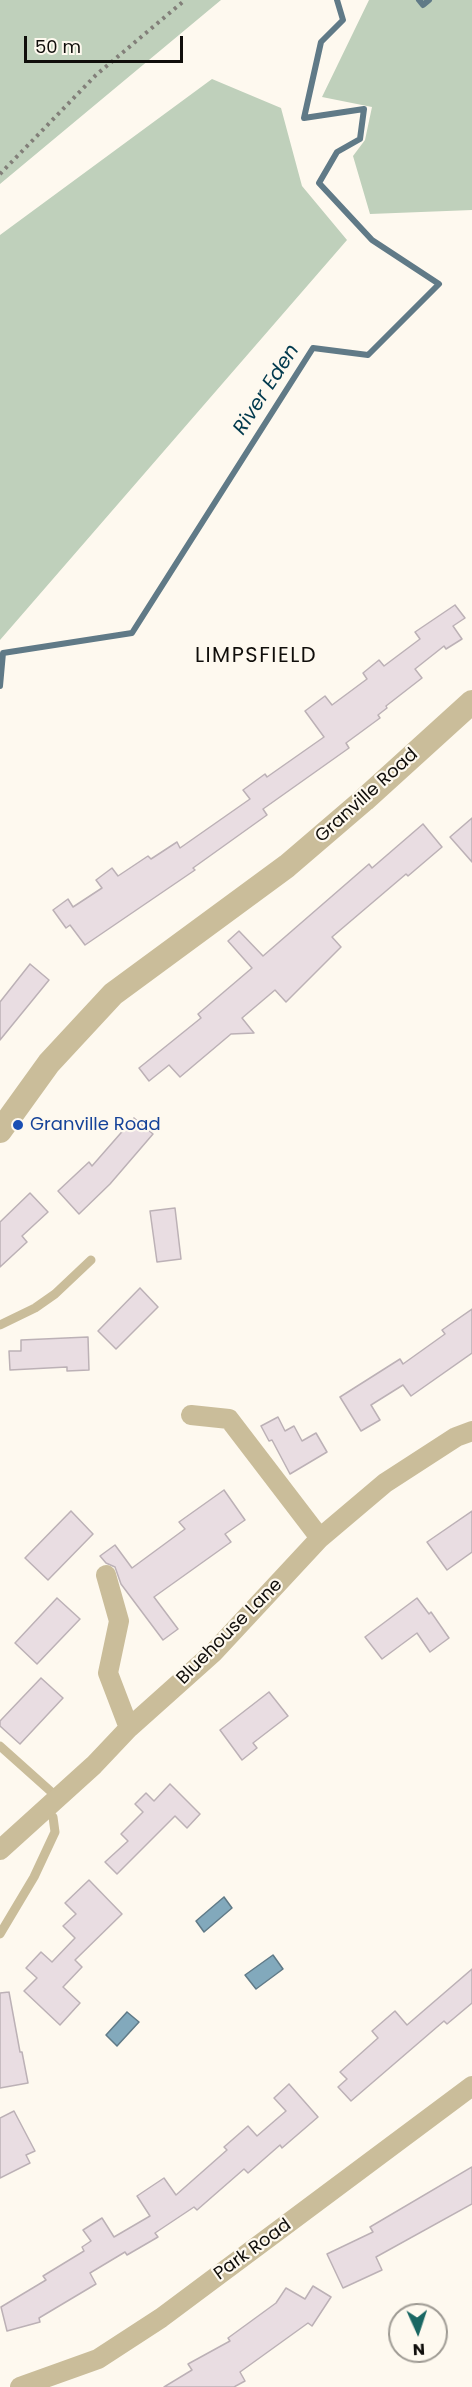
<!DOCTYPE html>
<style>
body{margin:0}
#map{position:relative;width:472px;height:2387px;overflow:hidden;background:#fef9ef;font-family:Poppins,sans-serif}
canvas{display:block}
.north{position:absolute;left:388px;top:2303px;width:60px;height:60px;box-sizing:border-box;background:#fef9ef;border:2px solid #9f9b94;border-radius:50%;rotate:177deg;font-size:16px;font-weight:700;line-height:24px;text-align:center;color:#100e0b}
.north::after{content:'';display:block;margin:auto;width:21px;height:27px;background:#1a6763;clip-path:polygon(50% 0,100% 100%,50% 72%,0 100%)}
.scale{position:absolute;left:24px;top:36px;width:159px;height:27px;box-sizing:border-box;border:3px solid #100e0b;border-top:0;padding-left:8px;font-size:18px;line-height:21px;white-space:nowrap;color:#100e0b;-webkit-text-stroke:4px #fef9ef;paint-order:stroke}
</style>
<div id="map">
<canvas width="472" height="2387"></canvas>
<div class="north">N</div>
<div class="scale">50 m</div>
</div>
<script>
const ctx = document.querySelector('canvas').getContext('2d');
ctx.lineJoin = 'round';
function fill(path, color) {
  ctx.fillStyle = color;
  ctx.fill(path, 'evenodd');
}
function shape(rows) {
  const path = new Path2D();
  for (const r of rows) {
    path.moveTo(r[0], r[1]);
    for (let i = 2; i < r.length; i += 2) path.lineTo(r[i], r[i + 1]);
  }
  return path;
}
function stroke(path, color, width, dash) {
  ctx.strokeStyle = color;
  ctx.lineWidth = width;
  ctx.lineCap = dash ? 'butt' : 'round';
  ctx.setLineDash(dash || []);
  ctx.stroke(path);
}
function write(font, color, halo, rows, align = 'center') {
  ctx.font = font + ' Poppins,sans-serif';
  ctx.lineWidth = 4.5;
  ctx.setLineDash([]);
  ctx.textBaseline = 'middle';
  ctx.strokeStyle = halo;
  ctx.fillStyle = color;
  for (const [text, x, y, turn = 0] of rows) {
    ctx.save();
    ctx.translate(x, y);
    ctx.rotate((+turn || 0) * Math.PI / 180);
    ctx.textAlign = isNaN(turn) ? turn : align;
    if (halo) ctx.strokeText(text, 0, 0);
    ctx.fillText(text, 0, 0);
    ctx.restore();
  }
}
fill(shape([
 [0,0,221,0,0,184],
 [369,0,472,0,472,210,370,214,353,156,365,140,372,107,322,97],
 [212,79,281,108,302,186,347,240,0,640,0,235]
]), '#bfd0bb');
const water = shape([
 [224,1897,232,1908,204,1932,196,1921,224,1897],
 [273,1955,283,1969,256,1989,245,1975,273,1955],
 [127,2012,139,2022,117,2046,106,2035,127,2012]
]);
fill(water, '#82a9bc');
stroke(water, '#607a87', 1.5);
stroke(shape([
 [419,0,423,5,429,0],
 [0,686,3,653,132,633,313,348,368,355,439,284,372,240,319,183,337,152,360,139,364,109,304,118,321,42,343,20,337,0]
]), '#607a87', 6);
const building = shape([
 [455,605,465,618,453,626,462,639,446,649,444,646,415,669,422,678,386,706,387,708,378,715,380,718,346,743,349,748,263,809,267,815,193,868,195,870,85,945,70,925,66,928,53,910,68,899,73,907,102,888,96,880,112,868,118,876,148,856,151,859,177,842,180,848,250,799,243,790,265,774,267,777,324,737,305,711,325,696,332,705,367,679,363,673,379,660,384,666,420,639,415,632,455,605],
 [472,818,472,862,450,837,472,818],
 [423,824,442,847,408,876,406,874,332,937,341,947,286,1002,275,990,242,1018,254,1033,231,1034,180,1077,169,1065,149,1081,139,1068,201,1018,198,1014,252,968,228,941,239,931,263,956,369,864,372,868,423,824],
 [30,964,49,980,0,1040,0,1002,30,964],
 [134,1118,153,1134,110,1184,79,1214,58,1191,89,1162,92,1166,134,1118],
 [30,1193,48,1212,22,1236,27,1242,0,1267,0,1222,30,1193],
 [175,1208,181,1259,157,1262,150,1211,175,1208],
 [140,1288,158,1307,116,1349,98,1331,140,1288],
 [472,1309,472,1353,411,1396,403,1385,371,1405,380,1420,361,1431,340,1397,400,1359,403,1364,445,1334,442,1330,472,1309],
 [88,1337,89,1370,67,1371,67,1367,10,1370,9,1351,21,1351,21,1340,88,1337],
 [278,1417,285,1431,294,1426,302,1441,316,1433,327,1452,290,1474,272,1440,269,1441,261,1426,278,1417],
 [224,1490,245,1520,225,1534,231,1542,154,1597,178,1629,163,1640,121,1584,115,1567,106,1563,100,1556,115,1545,132,1568,185,1529,179,1522,224,1490],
 [71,1511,93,1534,48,1580,25,1558,71,1511],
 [472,1511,472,1552,447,1570,427,1542,472,1511],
 [57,1598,80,1619,37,1664,15,1643,57,1598],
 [417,1598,429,1614,431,1612,449,1638,430,1652,417,1633,382,1659,365,1637,417,1598],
 [41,1678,63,1698,20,1744,0,1726,0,1721,41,1678],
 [269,1692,288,1716,253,1743,257,1748,242,1760,220,1730,269,1692],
 [170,1784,200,1814,187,1828,175,1816,117,1874,105,1862,128,1841,121,1834,143,1812,135,1804,146,1793,154,1801,170,1784],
 [89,1880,122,1914,75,1960,82,1967,63,1987,80,2003,60,2025,24,1991,37,1978,26,1968,41,1952,52,1962,75,1938,63,1926,76,1914,65,1903,89,1880],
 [472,1969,472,2003,447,2024,444,2021,351,2101,338,2087,347,2079,340,2072,378,2038,372,2031,395,2011,407,2025,472,1969],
 [9,1992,20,2052,22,2052,28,2083,0,2088,0,1993,9,1992],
 [289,2084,318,2117,282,2148,280,2145,248,2173,244,2169,197,2210,194,2207,155,2233,158,2237,127,2255,125,2252,90,2273,96,2284,39,2318,40,2322,7,2331,1,2307,46,2280,43,2276,84,2251,82,2247,91,2241,83,2230,102,2218,114,2237,150,2216,137,2196,164,2178,176,2195,227,2150,224,2147,248,2126,257,2136,286,2111,274,2098,289,2084],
 [14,2111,35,2151,26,2155,30,2163,0,2178,0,2118,14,2111],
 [472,2167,472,2204,376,2257,382,2270,343,2288,327,2254,373,2232,370,2227,472,2167],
 [313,2286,331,2297,312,2326,308,2323,240,2372,245,2381,234,2387,164,2387,192,2370,188,2364,230,2341,228,2338,276,2303,286,2288,305,2299,313,2286]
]);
fill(building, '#e9dde2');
stroke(building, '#bcb1b6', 1.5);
stroke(shape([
 [0,174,96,75,185,0]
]), '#827f79', 4, [3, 4.5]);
stroke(shape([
 [0,1325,35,1308,55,1294,91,1260],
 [0,1746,57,1797],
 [0,1934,34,1877,55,1832,53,1817,44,1810]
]), '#cabd9a', 9);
stroke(shape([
 [191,1415,229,1419,320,1538],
 [106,1575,119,1621,108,1673,129,1728],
 [0,1850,94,1765,129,1728,214,1652,320,1538,385,1483,456,1437,472,1431],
 [20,2387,98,2359,161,2318,472,2086]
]), '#cabd9a', 20);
stroke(shape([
 [0,1131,49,1063,113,994,287,866,364,800,472,702]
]), '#cabd9a', 24);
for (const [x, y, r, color] of [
 [18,1125,6,"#1a4fb4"]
]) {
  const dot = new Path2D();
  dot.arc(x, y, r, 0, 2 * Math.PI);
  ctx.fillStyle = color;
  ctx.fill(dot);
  stroke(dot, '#fef9ef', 2);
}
write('18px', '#100e0b', '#fef9ef', [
 ["Granville Road",367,796,-42],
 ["Bluehouse Lane",230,1632,-45],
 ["Park Road",253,2250,-36]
]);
write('18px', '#164399', '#fef9ef', [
 ["Granville Road",30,1125]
], 'left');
write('italic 20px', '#00394d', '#fef9ef', [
 ["River Eden",267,390,-57]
]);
ctx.letterSpacing = '1.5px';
write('21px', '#100e0b', '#fef9ef', [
 ["LIMPSFIELD",256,657]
]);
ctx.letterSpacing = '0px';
</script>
